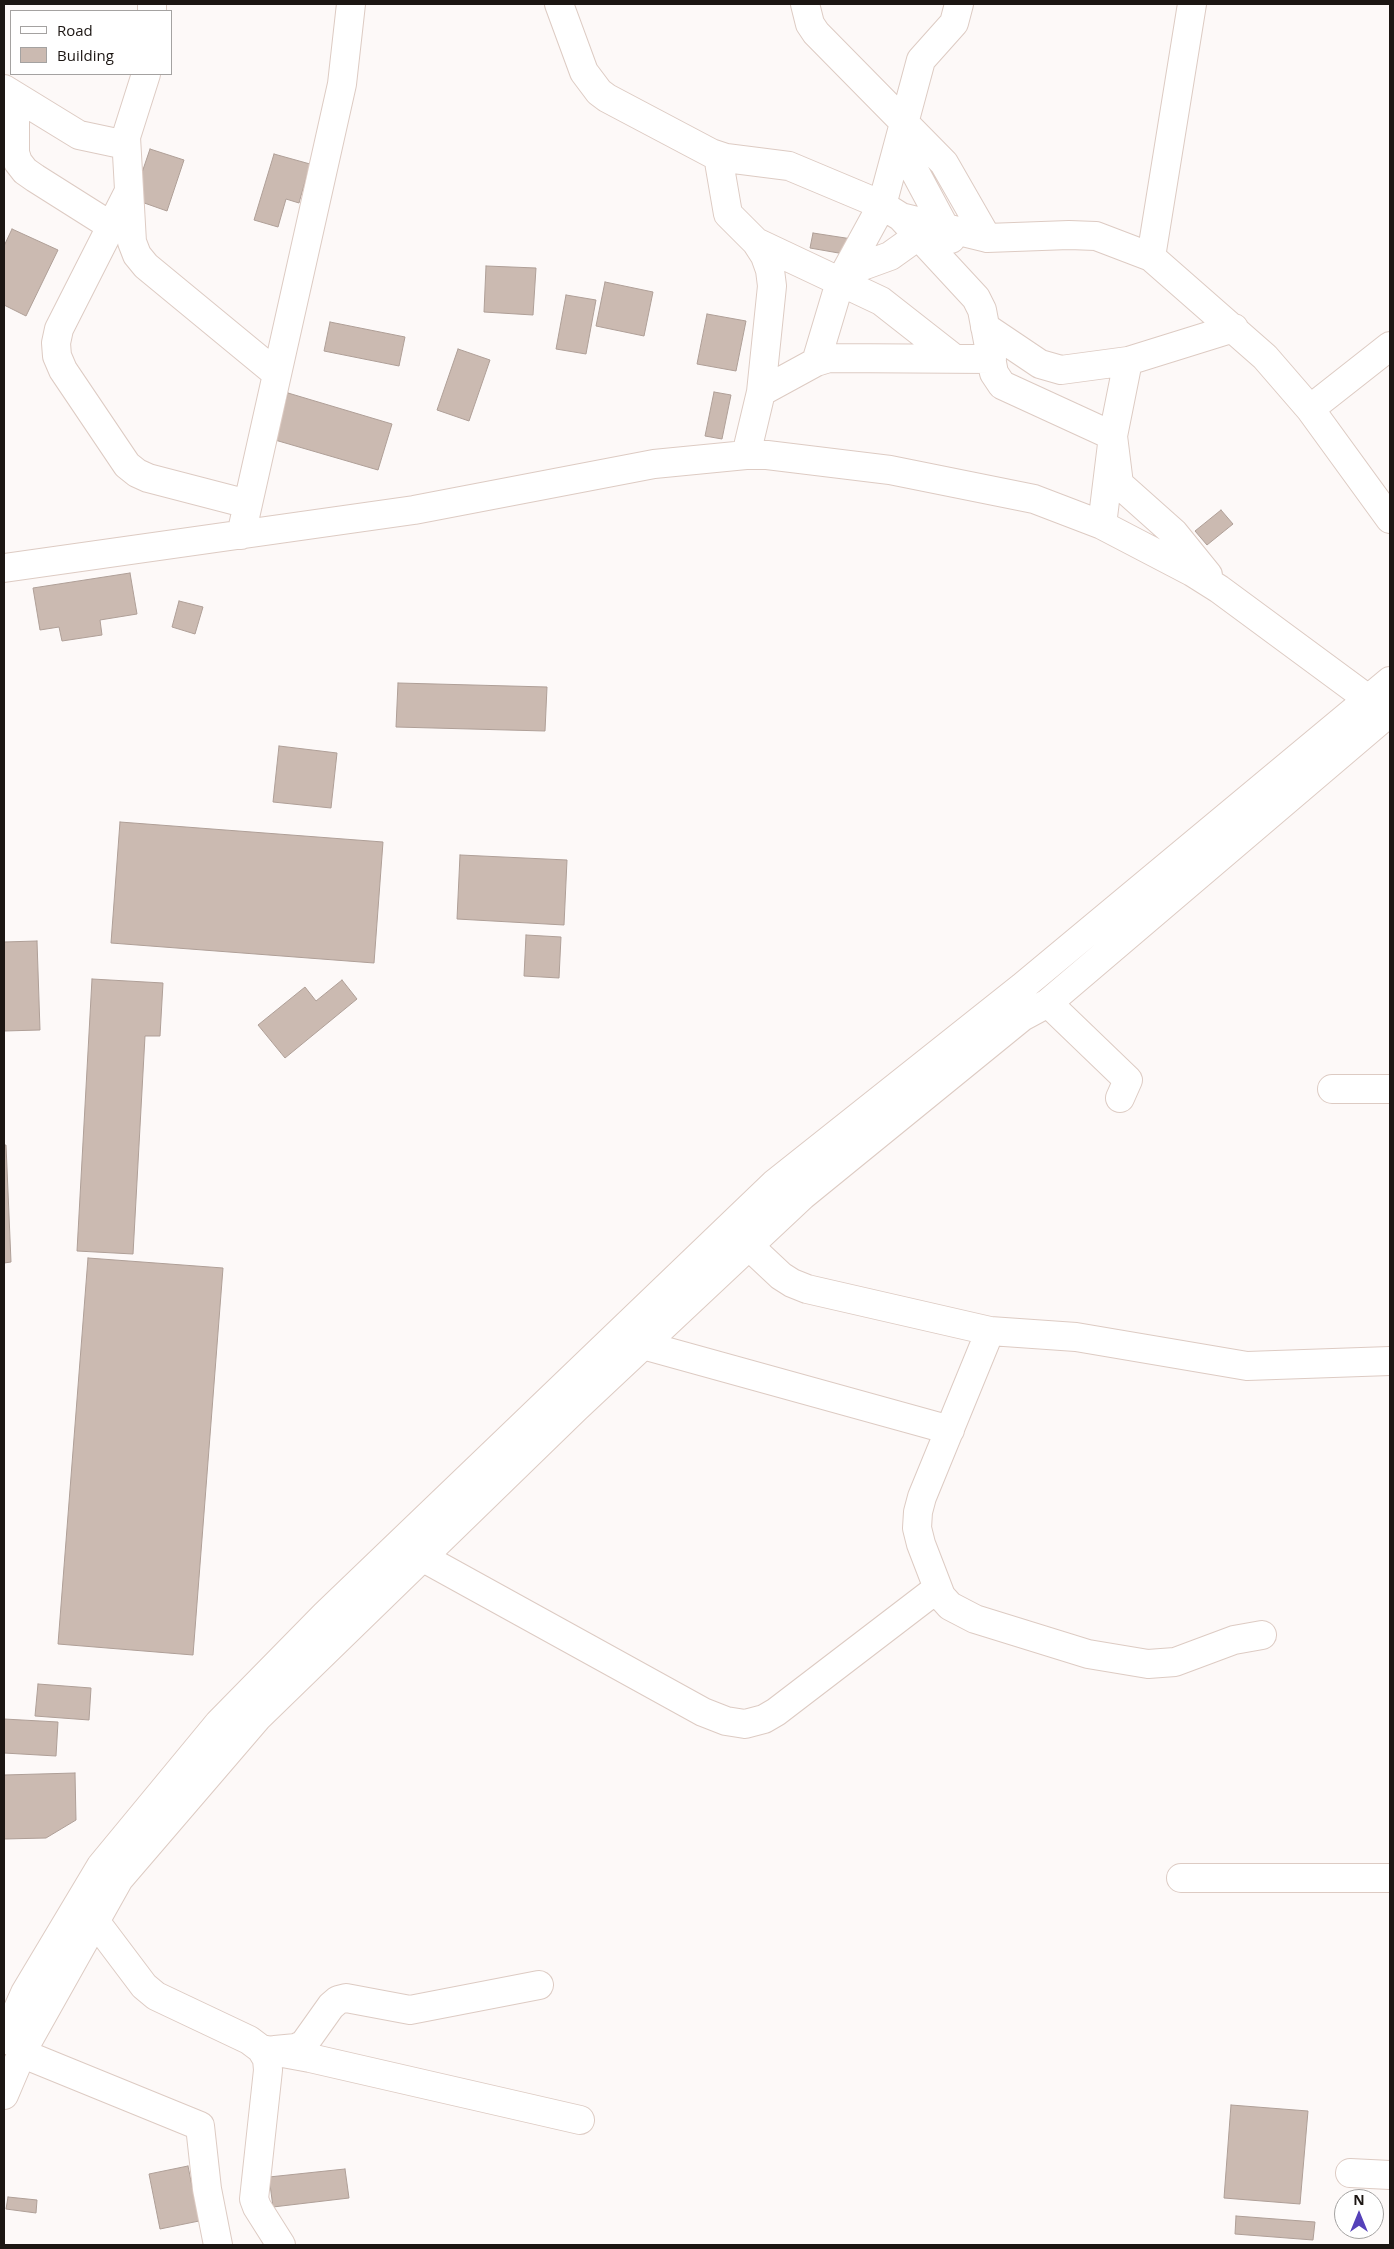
<!DOCTYPE html>
<style>
body{margin:0}
#map{position:relative;width:1394px;height:2249px;overflow:hidden;background:#fdf9f8;font-family:"Open Sans",sans-serif}
canvas{display:block}
.frame{position:absolute;inset:0;border:5px solid #1c1613;pointer-events:none}
.legend{position:absolute;left:10px;top:10px;width:162px;height:65px;box-sizing:border-box;background:#fff;border:1px solid #a4a2a1;margin:0;padding:6px 9px;list-style:none;font-size:15px;color:#1c1613}
.legend li{display:flex;align-items:center;gap:10px;height:25px}
.legend b{width:25px;border:1px solid #a4a2a1}
.north{position:absolute;left:1334px;top:2189px;width:50px;height:50px;box-sizing:border-box;background:#fff;border:1px solid #a4a2a1;border-radius:50%;rotate:0deg;font-size:14px;font-weight:700;line-height:20px;text-align:center;color:#1c1613}
.north::after{content:'';display:block;margin:auto;width:18px;height:22px;background:#5541b9;clip-path:polygon(50% 0,100% 100%,50% 72%,0 100%)}
</style>
<div id="map">
<canvas width="1394" height="2249"></canvas>
<div class="frame"></div>
<ul class="legend">
<li><b style="height:6px;background:#fff"></b>Road</li>
<li><b style="height:14px;background:#cbbab1"></b>Building</li>
</ul>
<div class="north">N</div>
</div>
<script>
const ctx = document.querySelector('canvas').getContext('2d');
ctx.lineJoin = 'round';
function fill(path, color) {
  ctx.fillStyle = color;
  ctx.fill(path, 'evenodd');
}
function shape(rows) {
  const path = new Path2D();
  for (const r of rows) {
    path.moveTo(r[0], r[1]);
    for (let i = 2; i < r.length; i += 2) path.lineTo(r[i], r[i + 1]);
  }
  return path;
}
function stroke(path, color, width, dash) {
  ctx.strokeStyle = color;
  ctx.lineWidth = width;
  ctx.lineCap = dash ? 'butt' : 'round';
  ctx.setLineDash(dash || []);
  ctx.stroke(path);
}
const building = shape([
 [150,149,184,160,167,211,133,199,150,149],
 [274,154,310,164,299,203,286,199,278,227,254,220,274,154],
 [12,229,58,250,26,316,4,305,4,246,12,229],
 [813,233,852,239,850,255,810,248,813,233],
 [486,266,536,268,533,315,484,312,486,266],
 [605,282,653,292,644,336,596,326,605,282],
 [566,295,596,300,586,354,556,349,566,295],
 [707,314,746,321,736,371,697,364,707,314],
 [330,322,405,337,399,366,324,351,330,322],
 [458,349,490,360,469,421,437,410,458,349],
 [714,392,731,395,722,439,705,436,714,392],
 [288,393,392,424,378,470,275,440,288,393],
 [1221,510,1233,524,1207,545,1195,531,1221,510],
 [130,573,137,614,100,620,102,635,62,641,59,627,40,630,33,588,130,573],
 [179,601,203,607,195,634,172,627,179,601],
 [398,683,547,687,545,731,396,727,398,683],
 [279,746,337,753,331,808,273,802,279,746],
 [120,822,383,842,374,963,111,943,120,822],
 [460,855,567,860,564,925,457,919,460,855],
 [526,935,561,937,559,978,524,976,526,935],
 [37,941,40,1030,4,1031,4,942,37,941],
 [92,979,163,983,160,1036,145,1036,133,1254,77,1251,92,979],
 [342,980,357,999,285,1058,258,1025,305,987,316,1001,342,980],
 [4,1145,6,1145,11,1262,4,1263,4,1145],
 [88,1258,223,1268,193,1655,58,1644,88,1258],
 [38,1684,91,1688,89,1720,35,1716,38,1684],
 [4,1719,58,1722,56,1756,4,1753,4,1719],
 [75,1773,76,1820,46,1838,4,1839,4,1775,75,1773],
 [1231,2105,1308,2111,1300,2204,1224,2198,1231,2105],
 [188,2166,199,2221,160,2229,149,2174,188,2166],
 [345,2169,349,2198,273,2207,269,2177,345,2169],
 [8,2197,37,2200,36,2213,6,2209,8,2197],
 [1236,2216,1315,2222,1313,2240,1235,2234,1236,2216]
]);
fill(building, '#cbbab1');
stroke(building, '#af9f97', 1);
const minor = shape([
 [152,4,152,11],
 [559,4,584,72,599,92,607,98,711,153,726,158,789,166,882,205,901,217,976,298,982,310,994,373,1002,385,1113,436,1119,484,1174,533,1208,575],
 [805,4,810,24,816,33,944,163,987,238],
 [146,74,126,137,132,242,137,255,146,266,277,374],
 [4,89,79,135,126,145],
 [15,96,15,153,18,162,25,171,35,178,111,226],
 [899,142,951,239],
 [718,156,728,214,756,242,765,256,770,270,772,286,761,392],
 [129,191,59,329,56,343,57,356,63,370,127,465,137,473,148,478,248,504],
 [901,217,987,238,1069,235,1096,236,1151,257,1265,357,1310,409,1390,519],
 [756,242,881,301,955,359],
 [1151,257,1192,4],
 [846,272,890,256,918,236],
 [985,327,1040,364,1061,370,1128,361,1234,328],
 [816,362,840,282,882,205,921,60,954,23,959,4],
 [1310,409,1390,346],
 [746,455,761,392,816,362,829,358,992,359],
 [1102,525,1113,436,1128,361],
 [241,535,342,84,351,4],
 [4,568,414,510,654,464,746,455,767,455,890,470,1034,499,1102,525,1192,572,1219,589,1387,713],
 [1048,1003,1128,1080,1120,1098],
 [1332,1089,1390,1089],
 [749,1246,781,1276,792,1283,807,1289,990,1331,1076,1337,1247,1366,1390,1361],
 [990,1331,922,1497,918,1512,917,1528,921,1544,941,1596,950,1606,975,1619,1088,1654,1148,1664,1175,1662,1234,1640,1262,1635],
 [643,1345,950,1430],
 [422,1557,703,1712,726,1721,745,1724,764,1719,776,1712,938,1588],
 [1181,1878,1390,1878],
 [95,1921,144,1986,156,1996,249,2040,261,2049,267,2059,268,2070,254,2199,257,2207,281,2245],
 [261,2049,310,2058,580,2120],
 [275,2050,296,2048,304,2044,331,2006,338,2000,346,1998,410,2010,539,1985],
 [21,2053,200,2126,207,2189,218,2245],
 [1350,2173,1390,2175]
]);
const major = shape([
 [4,2040,25,1993,101,1866,219,1723,326,1614,774,1184,1022,987,1390,681],
 [4,2095,24,2048,119,1879,258,1717,576,1408,802,1196,1022,1017,1048,1003,1390,712]
]);
stroke(minor, '#ddcbc3', 30);
stroke(major, '#ddcbc3', 30);
stroke(minor, '#fff', 28);
stroke(major, '#fff', 28);
</script>
